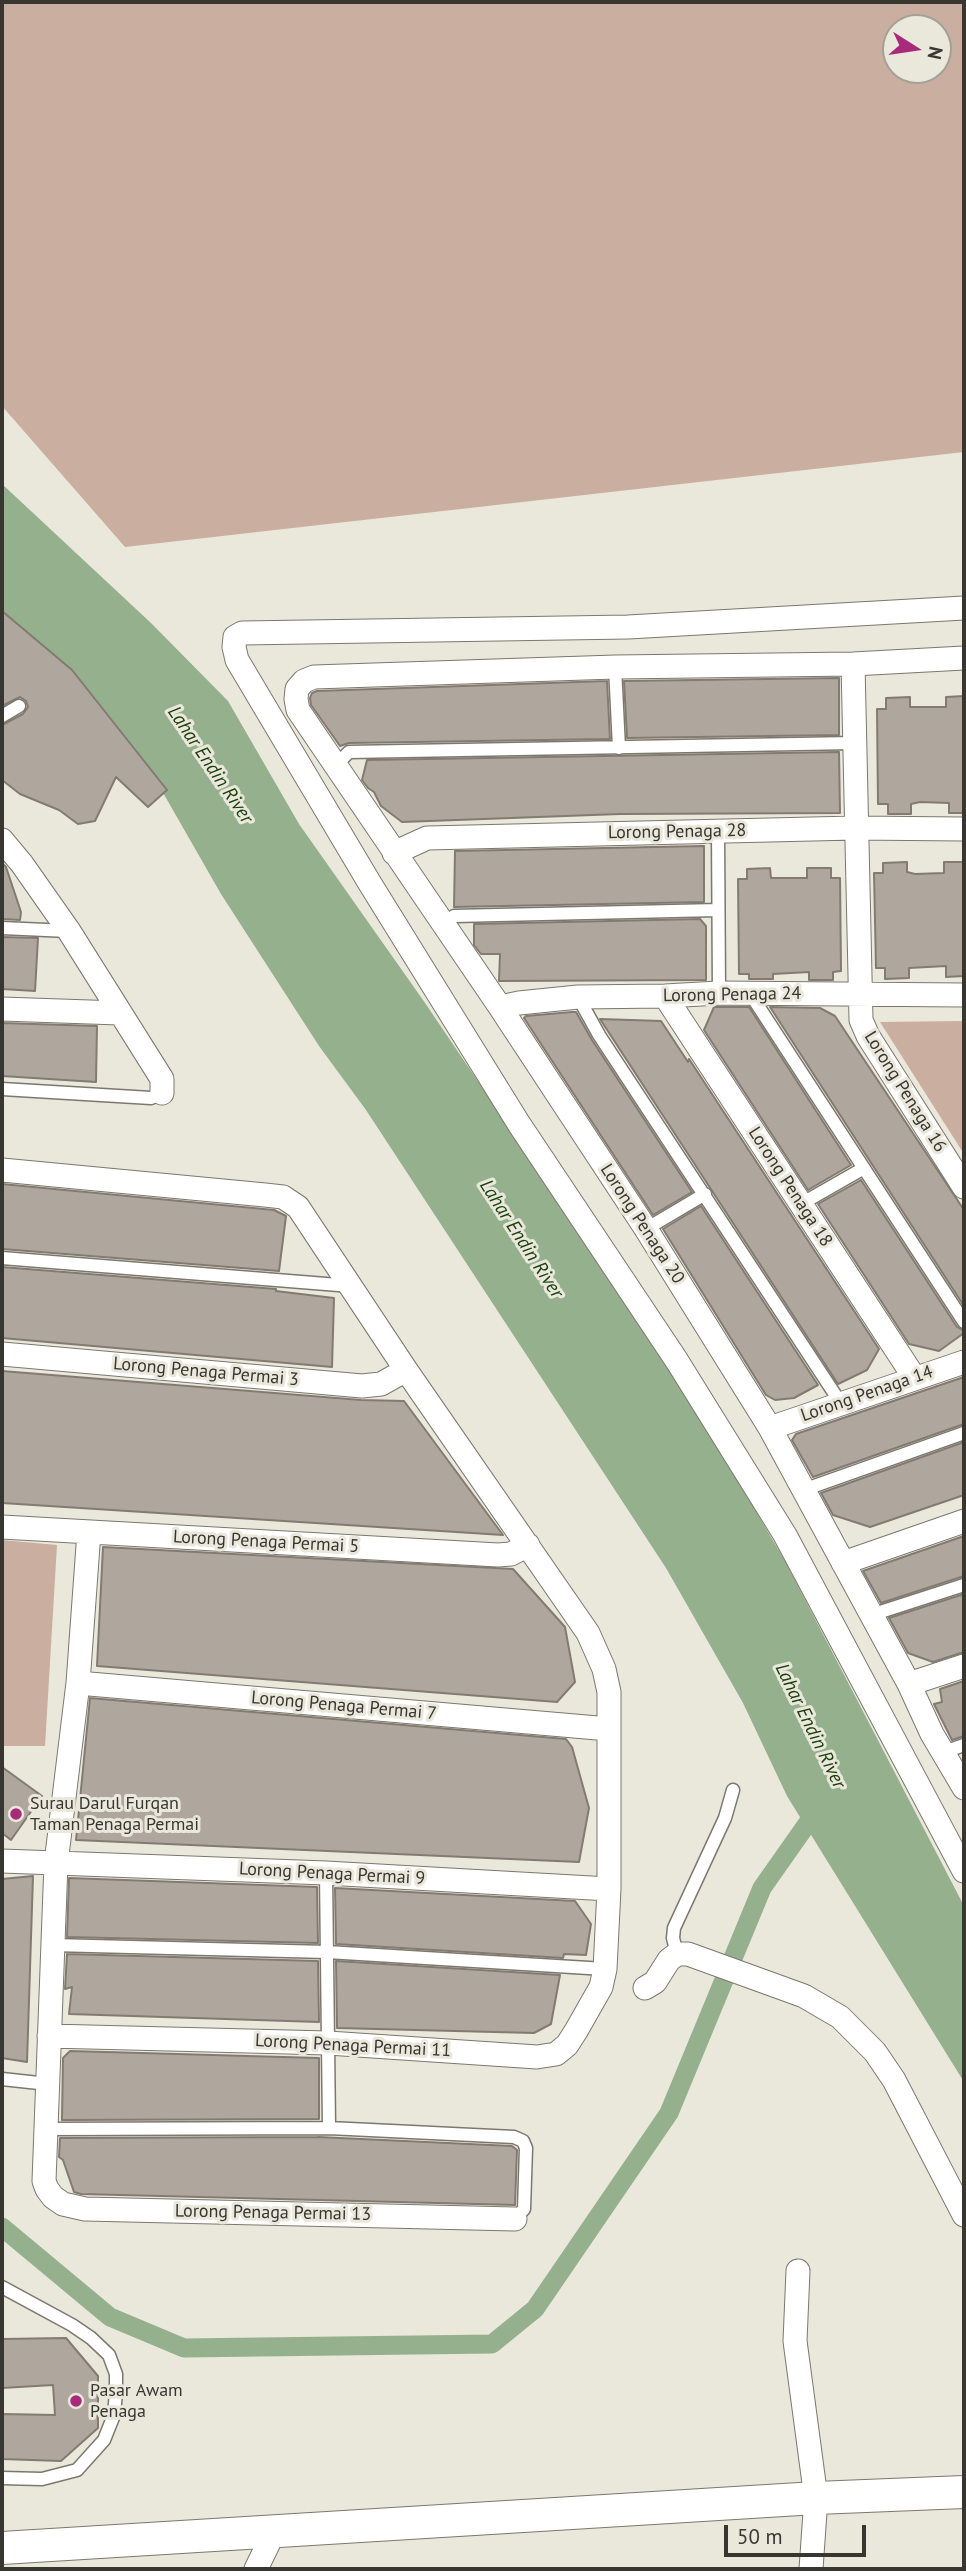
<!DOCTYPE html>
<style>
body{margin:0}
#map{position:relative;width:966px;height:2571px;overflow:hidden;background:#eae7db;font-family:"PT Sans",sans-serif}
canvas{display:block}
.frame{position:absolute;inset:0;border:4px solid #373631;pointer-events:none}
.north{position:absolute;left:882px;top:14px;width:70px;height:70px;box-sizing:border-box;background:#eae7db;border:2px solid #a2a097;border-radius:50%;rotate:102deg;font-size:19px;font-weight:700;line-height:28px;text-align:center;color:#373631}
.north::after{content:'';display:block;margin:auto;width:24px;height:32px;background:#a72a7b;clip-path:polygon(50% 0,100% 100%,50% 72%,0 100%)}
.scale{position:absolute;left:724px;top:2525px;width:142px;height:32px;box-sizing:border-box;border:4px solid #373631;border-top:0;padding-left:9px;font-size:21px;line-height:24px;white-space:nowrap;color:#373631;-webkit-text-stroke:5px #eae7db;paint-order:stroke}
</style>
<div id="map">
<canvas width="966" height="2571"></canvas>
<div class="frame"></div>
<div class="north">N</div>
<div class="scale">50 m</div>
</div>
<script>
const ctx = document.querySelector('canvas').getContext('2d');
ctx.lineJoin = 'round';
function fill(path, color) {
  ctx.fillStyle = color;
  ctx.fill(path, 'evenodd');
}
function shape(rows) {
  const path = new Path2D();
  for (const r of rows) {
    path.moveTo(r[0], r[1]);
    for (let i = 2; i < r.length; i += 2) path.lineTo(r[i], r[i + 1]);
  }
  return path;
}
function stroke(path, color, width, dash) {
  ctx.strokeStyle = color;
  ctx.lineWidth = width;
  ctx.lineCap = dash ? 'butt' : 'round';
  ctx.setLineDash(dash || []);
  ctx.stroke(path);
}
function write(font, color, halo, rows, align = 'center') {
  ctx.font = font + ' "PT Sans",sans-serif';
  ctx.lineWidth = 6;
  ctx.setLineDash([]);
  ctx.textBaseline = 'middle';
  ctx.strokeStyle = halo;
  ctx.fillStyle = color;
  for (const [text, x, y, turn = 0] of rows) {
    ctx.save();
    ctx.translate(x, y);
    ctx.rotate((+turn || 0) * Math.PI / 180);
    ctx.textAlign = isNaN(turn) ? turn : align;
    if (halo) ctx.strokeText(text, 0, 0);
    ctx.fillText(text, 0, 0);
    ctx.restore();
  }
}
fill(shape([
 [2,2,964,2,964,452,125,547,2,406],
 [896,28,938,28,938,70,896,70],
 [964,1021,964,1154,880,1022],
 [2,1540,57,1545,45,1746,2,1746]
]), '#caae9f');
fill(shape([
 [2,484,151,623,228,701,299,824,423,1000,676,1374,785,1561,964,1906,964,2082,787,1796,743,1703,666,1568,366,1110,319,1046,221,894,146,763,2,660]
]), '#95b08d');
stroke(shape([
 [2,2227,110,2317,184,2348,492,2344,535,2309,669,2113,762,1888,819,1807]
]), '#95b08d', 19);
const building = shape([
 [2,611,72,670,167,790,148,807,116,777,95,821,78,824,59,810,20,794,2,780,2,725,23,714,28,707,26,701,20,697,2,706,2,611],
 [839,678,839,735,627,738,624,681,839,678],
 [607,681,610,739,349,743,340,746,311,705,310,698,312,693,317,691,607,681],
 [964,696,964,813,949,813,949,803,920,802,911,804,911,814,888,814,888,804,878,804,877,709,886,709,886,698,910,697,910,707,946,707,946,697,964,696],
 [839,752,840,813,620,814,402,822,381,806,374,792,368,788,362,780,367,760,839,752],
 [704,846,704,902,454,907,455,851,704,846],
 [907,862,907,872,915,874,944,873,944,862,964,862,964,976,946,977,946,966,909,968,909,978,885,979,885,968,876,968,874,873,883,873,883,863,907,862],
 [2,863,6,867,21,912,20,920,2,919,2,863],
 [770,868,771,878,807,878,807,868,831,868,831,878,840,878,841,971,833,972,833,980,809,980,809,972,773,974,773,979,749,979,749,974,739,974,738,879,747,879,747,869,770,868],
 [700,919,706,926,706,980,499,981,500,954,481,954,474,945,474,924,700,919],
 [2,937,38,938,35,991,2,989,2,937],
 [714,1007,749,1007,851,1165,808,1190,704,1030,714,1007],
 [770,1007,820,1008,835,1016,964,1210,964,1306,770,1007],
 [572,1012,576,1012,592,1040,692,1192,653,1215,524,1018,526,1016,572,1012],
 [600,1019,661,1021,688,1062,689,1059,879,1349,867,1370,838,1384,600,1019],
 [2,1023,97,1026,96,1082,2,1076,2,1023],
 [861,1180,957,1327,964,1331,964,1333,939,1351,909,1344,818,1204,861,1180],
 [2,1184,274,1210,286,1216,279,1271,2,1249,2,1184],
 [701,1206,818,1385,794,1398,775,1400,766,1395,663,1229,701,1206],
 [2,1267,276,1289,276,1291,334,1298,332,1367,2,1338,2,1267],
 [2,1371,361,1400,404,1401,503,1535,2,1503,2,1371],
 [964,1377,964,1424,813,1477,792,1440,796,1434,964,1377],
 [964,1442,964,1495,870,1527,833,1515,821,1493,964,1442],
 [964,1536,964,1576,881,1603,863,1571,964,1536],
 [103,1547,513,1569,565,1627,575,1682,557,1702,97,1666,103,1547],
 [964,1594,964,1652,933,1662,908,1653,889,1618,964,1594],
 [964,1681,964,1736,952,1740,934,1704,942,1702,940,1689,964,1681],
 [90,1698,566,1739,572,1747,589,1808,579,1862,76,1840,90,1698],
 [2,1767,42,1796,11,1840,2,1833,2,1767],
 [33,1876,27,2062,2,2058,2,1879,33,1876],
 [69,1878,317,1887,318,1943,67,1937,69,1878],
 [335,1888,575,1901,591,1924,586,1955,564,1954,563,1958,336,1944,335,1888],
 [67,1954,318,1961,319,2022,69,2014,72,1987,65,1989,67,1954],
 [336,1961,560,1975,551,2024,534,2033,337,2028,336,1961],
 [70,2051,319,2058,319,2119,62,2120,63,2058,70,2051],
 [318,2137,512,2146,517,2150,515,2205,81,2194,74,2192,63,2160,59,2157,60,2138,318,2137],
 [66,2338,98,2376,98,2428,61,2461,2,2459,2,2414,55,2415,53,2385,2,2388,2,2339,66,2338]
]);
fill(building, '#afa79d');
stroke(building, '#837b72', 2);
const lane = shape([
 [615,667,619,748],
 [2,716,19,706],
 [336,765,349,752,854,743],
 [718,831,719,993],
 [443,925,454,916,718,910],
 [2,928,68,931],
 [751,995,964,1322],
 [578,997,599,1035,840,1402],
 [2,1089,151,1098,162,1093],
 [801,1204,864,1168],
 [646,1229,705,1194],
 [2,1258,351,1286],
 [803,1490,964,1433],
 [871,1615,964,1585],
 [944,1752,964,1745],
 [326,1873,329,2128],
 [52,1945,327,1952,605,1969],
 [677,1954,673,1938,674,1928,725,1818,733,1790],
 [2,2079,48,2084],
 [46,2129,329,2128,514,2137,523,2141,526,2148,524,2209,515,2219],
 [2,2287,72,2325,91,2338,109,2355,116,2374,116,2392,114,2415,104,2440,77,2470,42,2479,2,2478]
]);
const street = shape([
 [964,608,628,627,242,633,235,637,234,647,237,660,369,882,519,1124,677,1361,785,1535,964,1871],
 [964,658,853,664,615,667,314,677,304,681,297,689,296,699,298,710,500,1007,646,1229,770,1428,909,1684,932,1734,964,1788],
 [853,664,861,1020,868,1036,964,1187],
 [2,840,22,864,69,931,162,1079,162,1093],
 [394,853,427,838,855,828,964,829],
 [665,996,914,1377],
 [500,1007,519,1003,578,997,665,996,719,993,964,995],
 [2,1009,119,1013],
 [2,1170,265,1195,283,1197,298,1207,406,1370,588,1633,604,1669,609,1692,609,1889,605,1969,601,1987,576,2031,567,2045,556,2054,537,2057,328,2043,49,2036],
 [2,1354,362,1386,381,1384,406,1370],
 [770,1428,964,1362],
 [2,1527,498,1555,511,1554,528,1545],
 [89,1532,78,1683,56,1863,44,2181,47,2189,53,2197,63,2204,85,2209,515,2219],
 [843,1563,964,1521],
 [78,1683,609,1729],
 [909,1684,964,1666],
 [2,1861,326,1873,609,1889],
 [645,1988,655,1982,669,1960,677,1954,688,1954,804,1996,840,2017,875,2052,894,2080,964,2215],
 [798,2271,795,2341,816,2498,811,2569],
 [256,2569,275,2530]
]);
const secondary = shape([
 [2,2548,816,2498,964,2492]
]);
stroke(lane, '#7b786d', 15);
stroke(street, '#7b786d', 25);
stroke(secondary, '#7b786d', 34);
stroke(lane, '#fff', 12);
stroke(street, '#fff', 23);
stroke(secondary, '#fff', 32);
for (const [x, y, r, color] of [
 [16,1814,7,"#a72a7b"],
 [76,2401,7,"#a72a7b"]
]) {
  const dot = new Path2D();
  dot.arc(x, y, r, 0, 2 * Math.PI);
  ctx.fillStyle = color;
  ctx.fill(dot);
  stroke(dot, '#eae7db', 2.5);
}
write('18px', '#373631', '#eae7db', [
 ["Lorong Penaga 28",677,832,-1],
 ["Lorong Penaga 24",732,995,-1],
 ["Lorong Penaga 16",905,1092,58],
 ["Lorong Penaga 18",790,1187,57],
 ["Lorong Penaga 20",642,1224,57],
 ["Lorong Penaga Permai 3",206,1372,5],
 ["Lorong Penaga 14",867,1394,-19],
 ["Lorong Penaga Permai 5",266,1542,3],
 ["Lorong Penaga Permai 7",344,1706,5],
 ["Lorong Penaga Permai 9",332,1874,3],
 ["Lorong Penaga Permai 11",353,2046,3],
 ["Lorong Penaga Permai 13",273,2213,1]
]);
write('18px', '#373631', '#eae7db', [
 ["Surau Darul Furqan",30,1804],
 ["Taman Penaga Permai",30,1825],
 ["Pasar Awam",90,2391],
 ["Penaga",90,2412]
], 'left');
write('italic 19px', '#1b400e', '#eae7db', [
 ["Lahar Endin River",210,765,56],
 ["Lahar Endin River",521,1239,57],
 ["Lahar Endin River",810,1726,64]
]);
</script>
